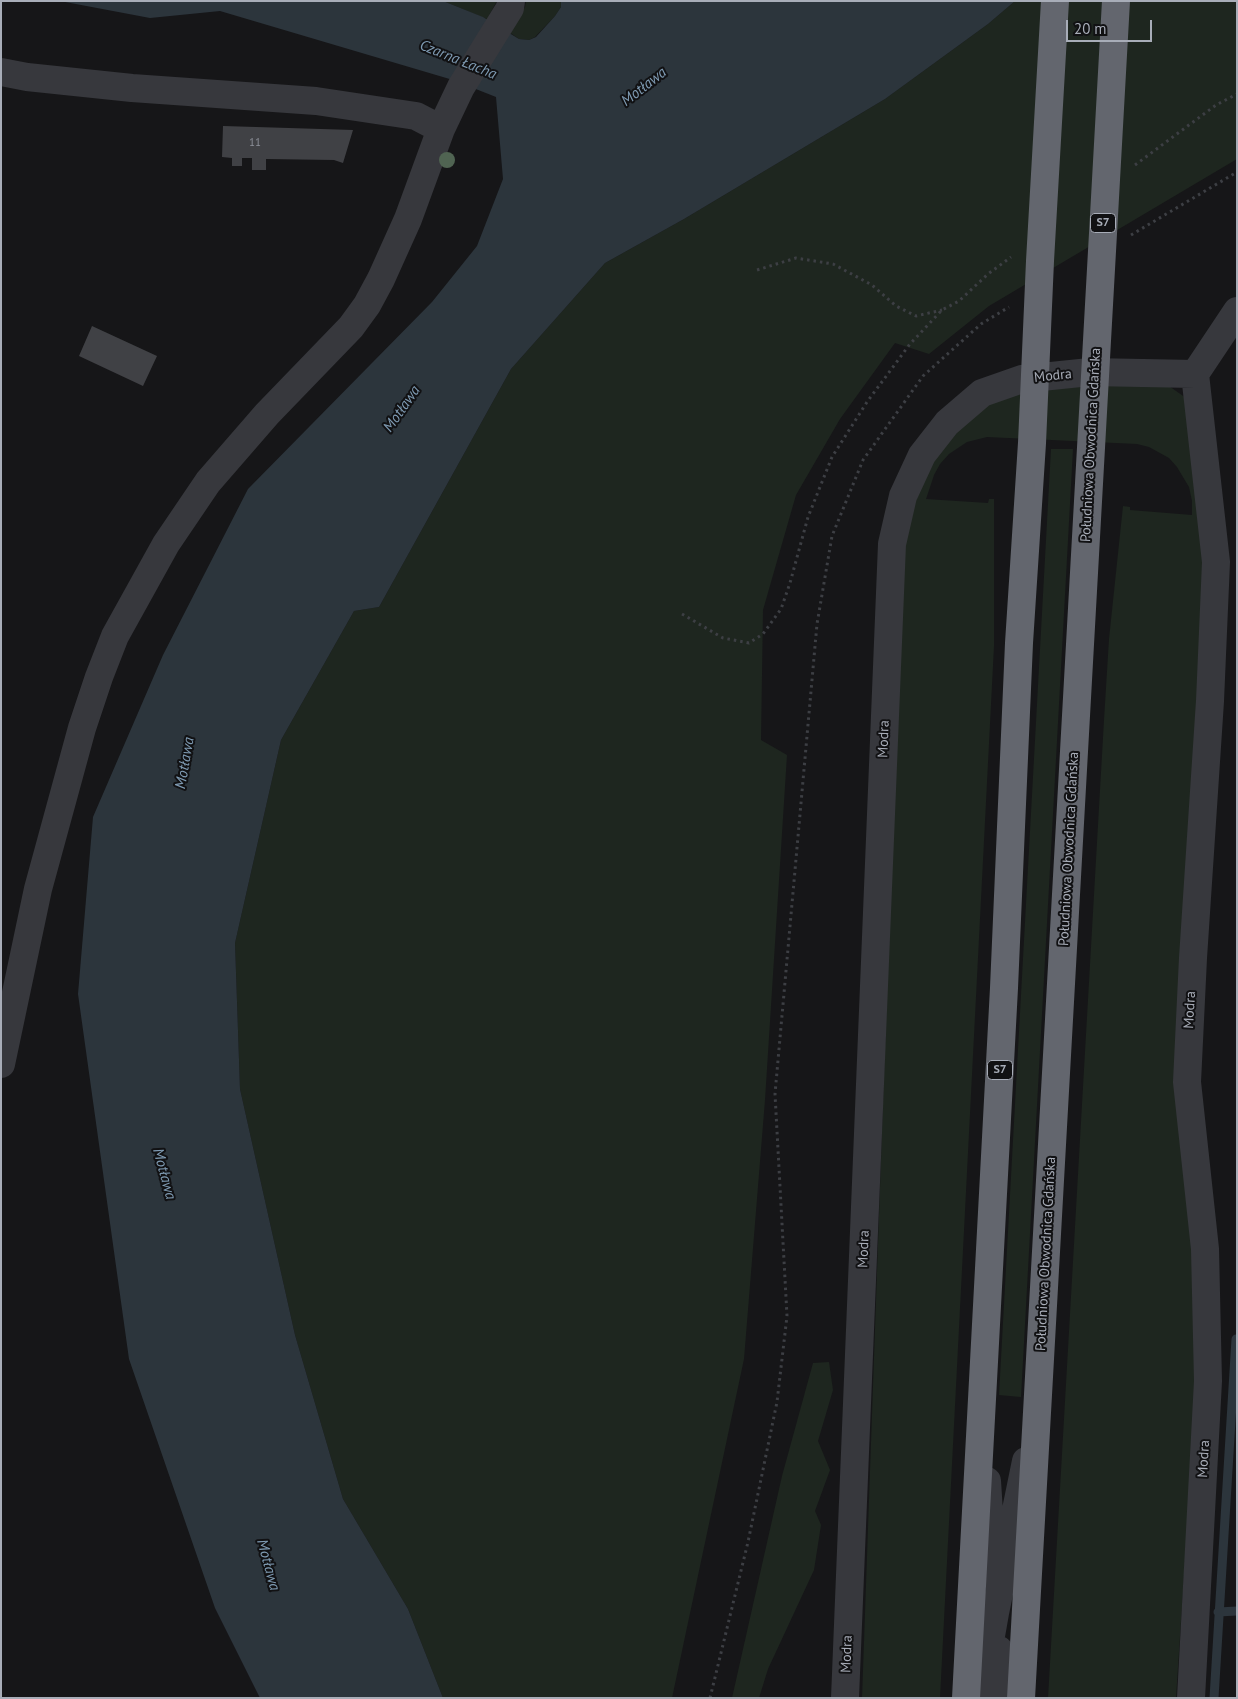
<!DOCTYPE html>
<meta charset="utf-8">
<style>
body{margin:0}
#map{position:relative;width:1238px;height:1699px;overflow:hidden;background:#161618;font-family:"PT Sans",sans-serif}
canvas{display:block}
.frame{position:absolute;inset:0;border:2px solid #a8adb8;pointer-events:none}
.scale{position:absolute;left:1066px;top:20px;width:86px;height:22px;box-sizing:border-box;border:2px solid #a8adb8;border-top:0;padding-left:6px;font-size:15px;line-height:18px;white-space:nowrap;color:#a8adb8;-webkit-text-stroke:4px #111113;paint-order:stroke}
</style>
<div id="map">
<canvas width="1238" height="1699"></canvas>
<div class="frame"></div>
<div class="scale">20 m</div>
</div>
<script>
const ctx = document.querySelector('canvas').getContext('2d');
ctx.lineJoin = 'round';
function fill(path, color) {
  ctx.fillStyle = color;
  ctx.fill(path, 'evenodd');
}
function shape(rows) {
  const path = new Path2D();
  for (const r of rows) {
    path.moveTo(r[0], r[1]);
    for (let i = 2; i < r.length; i += 2) path.lineTo(r[i], r[i + 1]);
  }
  return path;
}
function stroke(path, color, width, dash) {
  ctx.strokeStyle = color;
  ctx.lineWidth = width;
  ctx.lineCap = dash ? 'butt' : 'round';
  ctx.setLineDash(dash || []);
  ctx.stroke(path);
}
function write(font, color, halo, rows, align = 'center') {
  ctx.font = font + ' "PT Sans",sans-serif';
  ctx.lineWidth = 4;
  ctx.setLineDash([]);
  ctx.textBaseline = 'middle';
  ctx.strokeStyle = halo;
  ctx.fillStyle = color;
  for (const [text, x, y, turn = 0] of rows) {
    ctx.save();
    ctx.translate(x, y);
    ctx.rotate((+turn || 0) * Math.PI / 180);
    ctx.textAlign = isNaN(turn) ? turn : align;
    if (halo) ctx.strokeText(text, 0, 0);
    ctx.fillText(text, 0, 0);
    ctx.restore();
  }
}
fill(shape([
 [443,1,497,1,487,19],
 [526,1,561,1,561,7,555,16,535,37,529,40,519,39,509,32,525,7],
 [1015,1,1237,1,1237,159,989,306,929,354,895,343,840,419,796,495,763,610,761,740,787,755,765,1100,744,1359,672,1698,443,1698,408,1609,343,1499,295,1335,240,1089,235,943,281,740,354,611,379,607,511,369,605,263,684,219,885,99,988,24],
 [1078,378,1169,386,1186,398,1203,530,1194,1421,1176,1698,1048,1698,1104,720,1109,639,1123,506,1130,507,1130,510,1192,515,1192,501,1189,487,1177,467,1169,458,1149,447,1137,444,987,437,967,442,949,454,940,464,934,475,926,499,988,503,989,499,994,499,994,646,940,1698,862,1698,902,563,906,525,936,450,989,402],
 [1051,449,1073,449,1021,1397,999,1395],
 [829,1362,833,1390,818,1441,830,1470,815,1511,821,1525,814,1570,768,1669,759,1698,732,1698,782,1476,813,1363]
]), '#1e261f');
fill(shape([
 [60,1,443,1,483,17,519,39,529,40,536,37,555,16,561,7,561,1,1015,1,988,24,885,99,684,219,605,263,511,369,379,607,354,611,281,740,235,943,240,1089,295,1335,343,1499,408,1609,443,1698,260,1698,215,1608,129,1359,78,994,93,817,163,655,248,489,432,302,477,246,503,179,496,97,453,80,220,11,150,18]
]), '#2c353c');
stroke(shape([
 [1218,1612,1237,1611],
 [1214,1698,1236,1339]
]), '#2c353c', 9);
fill(shape([
 [223,126,289,128,353,130,343,163,334,160,266,159,266,170,252,170,252,158,242,158,242,166,232,166,232,158,222,157],
 [92,326,157,356,143,386,79,356]
]), '#404145');
stroke(shape([
 [1135,165,1216,105,1237,94],
 [1131,235,1237,172],
 [757,270,796,258,833,264,872,285,896,306,916,316,942,310],
 [682,614,723,638,749,643,763,634,781,609,790,583,808,517,832,457,867,402,910,344,942,310,959,301,988,274,1011,257],
 [710,1698,748,1542,777,1402,787,1316,775,1094,817,624,832,536,863,460,923,376,981,324,1009,307]
]), '#3d3f44', 3, [2.5, 4]);
stroke(shape([
 [1,72,27,77,132,88,316,101,416,116,441,129],
 [1195,374,1237,311],
 [1,1064,38,889,82,728,99,677,115,636,166,544,208,482,267,414,351,327,367,305,381,279,408,219,441,129,461,87,510,8,511,1],
 [987,1481,993,1575],
 [999,1650,1003,1698],
 [845,1698,892,544,903,496,922,455,947,423,982,393,1022,379,1090,372,1195,374],
 [980,1698,995,1613,1026,1461],
 [1191,1698,1208,1381,1205,1249,1187,1082,1193,958,1210,701,1216,562,1195,374]
]), '#37383d', 28);
stroke(shape([
 [966,1698,1004,988,1019,643,1032,443,1040,261,1055,1],
 [1021,1698,1116,1]
]), '#63666e', 28);
ctx.fillStyle = '#506452';
for (const [x, y] of [
 [447,160]
]) {
  ctx.beginPath();
  ctx.arc(x, y, 8, 0, 2 * Math.PI);
  ctx.fill();
}
write('11px', '#8e929b', null, [
 ["11",255,143]
]);
for (const [x, y, w] of [
 [1103,223,25],
 [1000,1070,25]
]) {
  const box = new Path2D();
  box.roundRect(x - w / 2, y - 9.5, w, 19, 4);
  ctx.fillStyle = '#111113';
  ctx.fill(box);
  stroke(box, '#a8adb8', 1);
}
write('bold 12px', '#a8adb8', null, [
 ["S7",1103,223],
 ["S7",1000,1070]
]);
write('14px', '#a8adb8', '#111113', [
 ["Modra",1053,376,-6],
 ["Południowa Obwodnica Gdańska",1091,445,-87],
 ["Modra",884,739,-88],
 ["Południowa Obwodnica Gdańska",1069,849,-87],
 ["Modra",1190,1010,-87],
 ["Modra",864,1249,-88],
 ["Południowa Obwodnica Gdańska",1046,1254,-87],
 ["Modra",1204,1459,-87],
 ["Modra",847,1654,-88]
]);
write('italic 15px', '#7f9bb3', '#111113', [
 ["Czarna Łacha",458,60,22],
 ["Motława",644,87,-38],
 ["Motława",402,409,-55],
 ["Motława",185,763,-80],
 ["Motława",164,1174,75],
 ["Motława",268,1565,75]
]);
</script>
